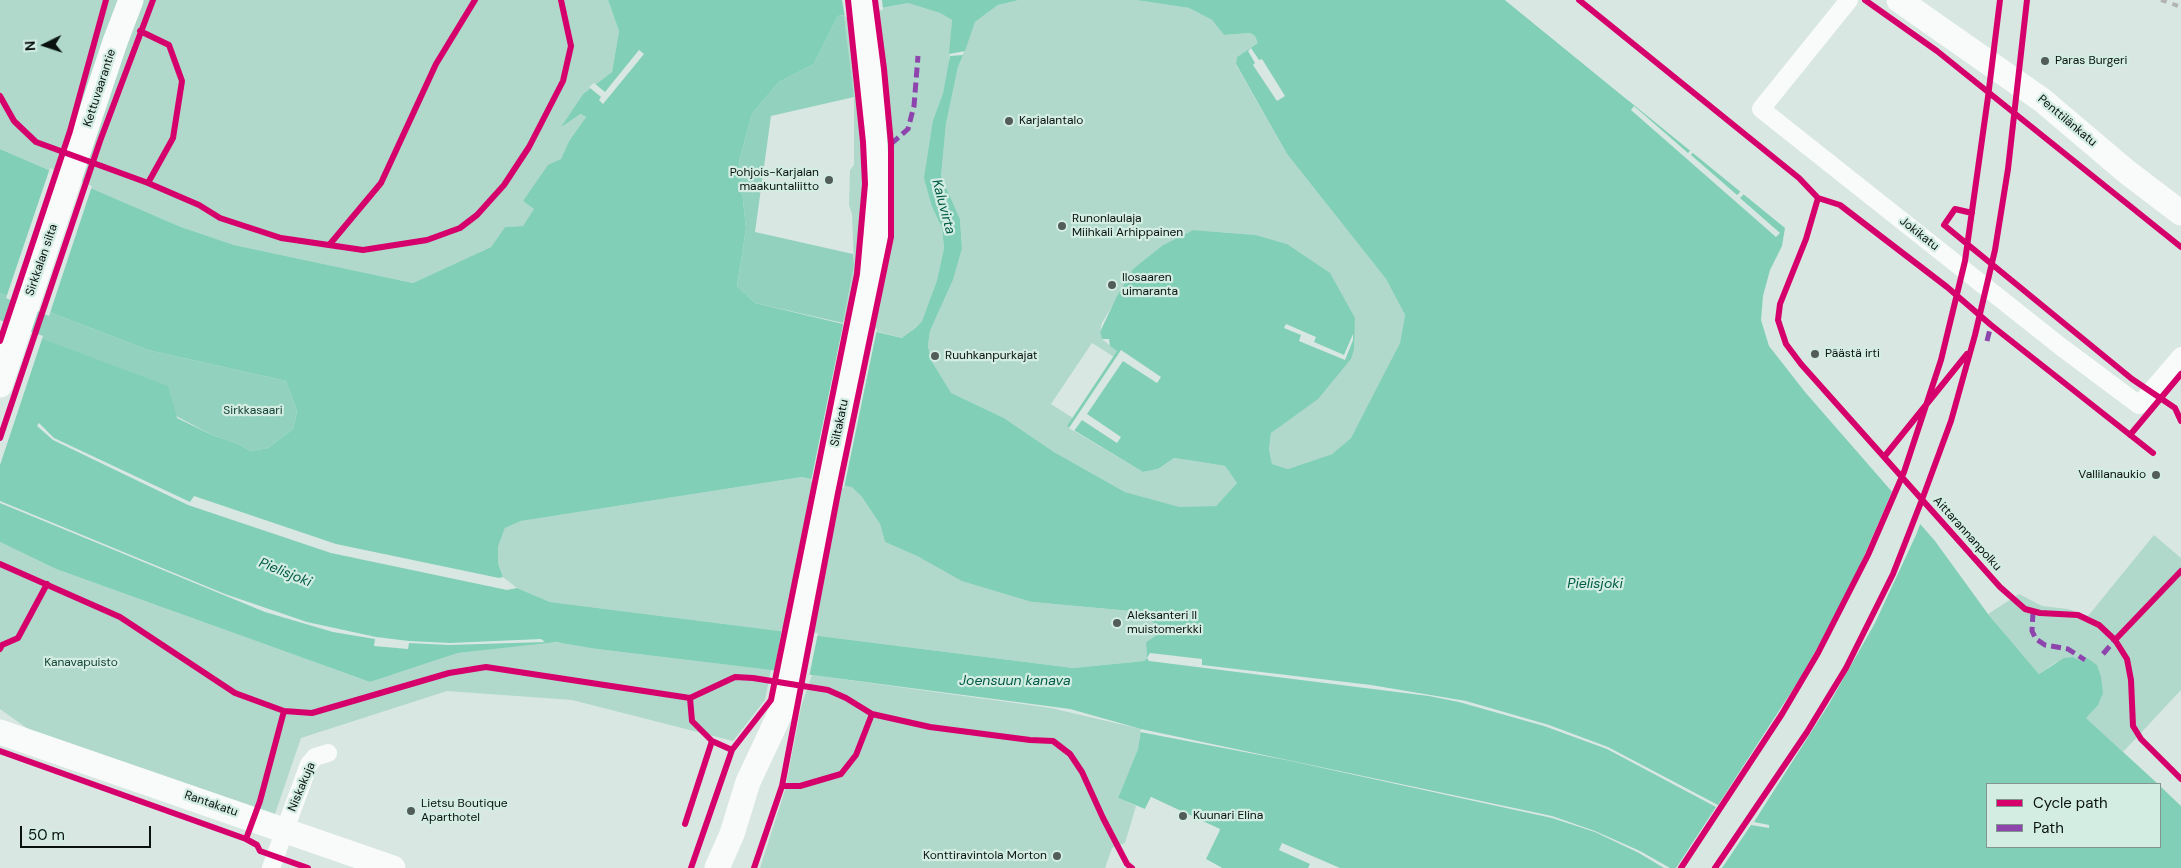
<!DOCTYPE html>
<meta charset="utf-8">
<style>
body{margin:0}
#map{position:relative;width:2181px;height:868px;overflow:hidden;background:#d9e7e2;font-family:"DM Sans",sans-serif}
canvas{display:block}
.legend{position:absolute;left:1986px;top:783px;width:175px;height:65px;box-sizing:border-box;background:#d3ede3;border:1px solid #82958e;margin:0;padding:6px 9px;list-style:none;font-size:15px;color:#09120f}
.legend li{display:flex;align-items:center;gap:10px;height:25px}
.legend b{width:25px;border:1px solid #82958e}
.north{position:absolute;left:20px;top:20px;width:50px;height:50px;-webkit-text-stroke:4px #d3ede3;paint-order:stroke;rotate:266deg;font-size:14px;font-weight:700;line-height:20px;text-align:center;color:#09120f}
.north::after{content:'';display:block;margin:auto;width:18px;height:22px;background:#09120f;clip-path:polygon(50% 0,100% 100%,50% 72%,0 100%)}
.scale{position:absolute;left:20px;top:826px;width:131px;height:22px;box-sizing:border-box;border:2px solid #09120f;border-top:0;padding-left:6px;font-size:15px;line-height:18px;white-space:nowrap;color:#09120f;-webkit-text-stroke:4px #d3ede3;paint-order:stroke}
</style>
<div id="map">
<canvas width="2181" height="868"></canvas>
<ul class="legend">
<li><b style="height:6px;background:#d6006c"></b>Cycle path</li>
<li><b style="height:6px;background:#8e44ad"></b>Path</li>
</ul>
<div class="north">N</div>
<div class="scale">50 m</div>
</div>
<script>
const ctx = document.querySelector('canvas').getContext('2d');
ctx.lineJoin = 'round';
function fill(path, color) {
  ctx.fillStyle = color;
  ctx.fill(path, 'evenodd');
}
function shape(rows) {
  const path = new Path2D();
  for (const r of rows) {
    path.moveTo(r[0], r[1]);
    for (let i = 2; i < r.length; i += 2) path.lineTo(r[i], r[i + 1]);
  }
  return path;
}
function stroke(path, color, width, dash) {
  ctx.strokeStyle = color;
  ctx.lineWidth = width;
  ctx.lineCap = dash ? 'butt' : 'round';
  ctx.setLineDash(dash || []);
  ctx.stroke(path);
}
function write(font, color, halo, rows, align = 'center') {
  ctx.font = font + ' "DM Sans",sans-serif';
  ctx.lineWidth = 4.5;
  ctx.setLineDash([]);
  ctx.textBaseline = 'middle';
  ctx.strokeStyle = halo;
  ctx.fillStyle = color;
  for (const [text, x, y, turn = 0] of rows) {
    ctx.save();
    ctx.translate(x, y);
    ctx.rotate((+turn || 0) * Math.PI / 180);
    ctx.textAlign = isNaN(turn) ? turn : align;
    if (halo) ctx.strokeText(text, 0, 0);
    ctx.fillText(text, 0, 0);
    ctx.restore();
  }
}
fill(shape([
 [0,0,608,0,619,31,612,72,583,94,562,126,582,114,586,117,569,141,561,159,523,201,535,209,523,226,505,227,491,247,413,283,234,245,181,227,0,149],
 [1019,0,1136,0,1156,3,1189,8,1212,20,1224,35,1250,33,1255,36,1259,43,1237,57,1236,65,1287,154,1386,279,1405,315,1400,343,1381,382,1351,438,1332,454,1288,469,1272,464,1269,449,1271,433,1351,359,1355,318,1287,244,1256,235,1193,230,1163,245,1134,269,1102,323,1100,332,1102,339,1117,351,1114,357,1092,343,1051,404,1073,418,1069,428,1143,472,1158,469,1174,458,1225,466,1237,483,1216,506,1179,508,1125,492,1054,452,1004,418,950,393,931,360,928,346,930,331,953,280,962,249,960,219,941,176,946,124,958,67,975,22,998,5],
 [908,3,940,13,952,20,949,64,943,93,933,120,932,207,942,228,944,248,937,280,922,321,903,338,843,323,854,265,852,214,849,205,850,170,854,165,854,98,844,15],
 [802,477,851,482,880,524,885,542,919,557,1032,602,1131,611,1150,619,1157,626,1155,636,1146,642,1147,658,1144,661,1073,668,550,602,517,588,503,577,498,563,498,547,505,528,521,521],
 [2154,535,2181,558,2181,690,2123,752,2086,718,2088,714,2083,663,2073,657,2055,663,2039,674,1988,614,2019,594,2042,606,2068,609,2088,616],
 [0,542,56,569,370,682,458,653,545,642,570,643,597,649,771,670,765,700,733,741,572,700,447,691,301,738,275,814,28,729,0,709],
 [812,675,1051,708,1141,729,1138,749,1118,798,1136,806,1125,843,1112,848,1105,868,760,868,785,790,801,707]
]), '#b0d9cb');
fill(shape([
 [844,15,854,97,771,116,755,232,853,254,854,265,843,323,755,303,737,286,746,229,739,161,752,114,779,82,814,64,838,16],
 [0,293,148,350,286,381,297,411,293,429,268,448,251,451,236,443,212,435,0,323]
]), '#92d1bd');
fill(shape([
 [608,0,1019,0,998,5,975,22,965,51,949,54,952,20,940,13,908,3,838,16,814,64,779,82,752,114,739,161,746,229,737,286,755,303,902,338,915,328,922,321,937,280,944,248,942,228,932,207,924,178,933,120,943,93,950,56,963,55,958,67,946,124,941,176,960,219,962,249,953,280,930,331,928,346,931,360,951,393,1004,418,1054,452,1125,492,1179,507,1216,506,1237,483,1225,466,1194,461,1174,458,1158,469,1143,472,1067,426,1117,351,1110,346,1109,339,1102,339,1100,332,1116,298,1133,269,1163,245,1193,230,1256,235,1287,244,1330,273,1355,318,1354,349,1351,359,1318,399,1271,433,1269,449,1272,464,1288,469,1332,454,1351,438,1400,343,1405,315,1386,279,1287,154,1236,64,1237,57,1258,43,1255,36,1250,33,1224,35,1212,20,1189,8,1136,0,1505,0,1785,228,1782,246,1770,270,1763,296,1761,320,1769,346,1805,392,1935,541,1988,614,2039,674,2064,658,2073,657,2083,662,2087,658,2097,665,2101,677,2103,693,2098,705,2086,718,2158,784,1987,784,1987,847,2160,847,2160,786,2181,806,2181,868,1222,868,1205,859,1220,829,1151,797,1145,809,1118,798,1138,749,1141,729,1070,709,812,675,597,649,556,642,458,653,370,682,56,569,0,542,0,323,168,386,177,418,212,435,236,443,251,451,268,448,293,429,297,411,286,381,148,350,0,293,0,149,181,227,234,245,413,283,491,247,505,227,523,226,534,209,523,201,548,165,561,159,569,141,586,117,581,114,561,127,583,94,612,72,619,31],
 [802,477,852,487,861,496,880,524,885,542,919,557,962,581,1032,602,1131,611,1150,619,1157,627,1155,636,1146,642,1147,658,1144,661,1073,668,550,602,517,588,503,577,498,563,498,547,505,528,521,521]
]), '#82cfb7');
fill(shape([
 [842,0,882,0,883,10,845,17],
 [1505,0,1509,0,1631,99,1629,101],
 [1251,48,1259,60,1262,59,1285,96,1277,101,1253,65,1255,63,1248,51],
 [639,50,644,54,603,104,599,100,601,97,589,87,594,83,605,92],
 [1634,106,1688,153,1692,149,1694,151,1691,155,1737,195,1742,190,1745,193,1740,198,1780,233,1776,237,1631,110],
 [50,168,92,186,49,316,6,298],
 [0,320,43,336,0,465],
 [844,320,877,329,844,488,811,481],
 [1286,324,1316,337,1314,342,1344,355,1353,334,1353,340,1345,360,1299,341,1301,335,1284,328],
 [1121,350,1161,377,1157,383,1123,361,1087,414,1121,437,1117,443,1082,420,1074,431,1069,428],
 [39,423,54,438,190,502,194,496,336,544,499,578,503,577,517,588,507,590,331,553,188,505,53,440,37,426],
 [1893,489,1921,522,1916,535,1875,623,1829,704,1754,822,1769,825,1769,828,1751,825,1722,868,1676,868,1716,807,1607,749,1544,726,1459,702,1429,696,1149,661,1147,658,1150,653,1202,659,1202,665,1371,685,1466,701,1549,725,1608,747,1718,805,1797,683,1819,645,1858,570],
 [0,501,225,594,307,622,376,637,409,641,450,643,541,639,545,642,449,645,409,643,408,649,374,646,375,639,333,632,265,612,0,503],
 [782,628,818,633,809,677,774,673],
 [1141,729,1552,816,1595,831,1640,851,1670,868,1664,868,1639,853,1595,832,1552,818,1286,760,1140,732],
 [1151,797,1220,830,1206,859,1222,868,1218,868,1203,860,1217,831,1152,800,1147,810,1145,809],
 [1282,843,1340,868,1308,868,1310,864,1279,850]
]), '#d9e7e2');
stroke(shape([
 [1849,0,1761,109,2060,346,2139,405,2181,356],
 [271,868,309,764,315,757,328,753]
]), '#f9fbfb', 18);
stroke(shape([
 [1899,0,2042,100,2127,172,2181,213],
 [0,385,115,42,131,0],
 [0,732,393,868],
 [717,868,732,834,748,782,785,703,870,274,876,234,878,192,870,68,861,0]
]), '#f9fbfb', 25);
stroke(shape([
 [2161,0,2181,7]
]), '#b1b4b3', 4, [6, 6]);
stroke(shape([
 [891,144,908,129,914,106,918,56],
 [1987,341,1991,325],
 [2033,612,2032,631,2036,639,2045,645,2068,649,2085,660],
 [2103,654,2115,640]
]), '#8e44ad', 5, [10, 5]);
stroke(shape([
 [1579,0,1799,178,1818,198,1840,205,1947,287,1991,325,2153,453],
 [1865,0,1937,51,2181,247],
 [140,31,169,45,182,81,173,138,148,183],
 [0,96,14,121,36,142,148,183,199,205,220,218,281,238,363,250,427,240,460,228,477,215,504,185,529,147,563,81,571,46,561,0],
 [1818,198,1806,239,1780,304,1778,320,1786,344,1801,364,2000,587,2025,609,2040,613,2078,615,2099,625,2115,640,2127,659,2131,680,2133,726,2141,739,2181,779],
 [1972,213,1955,209,1944,225,2132,379,2175,408,2181,421],
 [330,244,381,183,436,64,475,0],
 [0,341,70,131,106,0],
 [2130,435,2181,374],
 [0,438,100,141,153,0],
 [1884,457,1967,354],
 [0,564,120,617,235,693,284,711,312,713,449,673,486,667,690,698,735,677,753,678,828,690,846,698,872,714,930,727,1030,740,1053,741,1070,754,1082,772,1103,818,1127,864,1132,868],
 [2115,640,2181,571],
 [0,649,2,645,18,638,47,584],
 [690,698,692,721,712,741,732,750],
 [0,751,246,839,257,845,260,851,308,868],
 [782,786,800,786,841,774,856,755,872,714],
 [685,824,712,741],
 [246,839,260,801,284,711],
 [691,868,732,750,771,700,857,274,865,184,863,142,848,0],
 [754,868,782,786,838,493,891,237,891,144,884,69,875,0],
 [1681,868,1782,714,1818,653,1868,555,1904,472,1941,360,1965,261,1988,97,2000,0],
 [1715,868,1807,732,1846,668,1893,574,1923,497,1951,421,1975,335,1995,250,2008,169,2027,0]
]), '#d6006c', 6);
for (const [x, y, r, color] of [
 [2045,61,5,"#525d59"],
 [1009,121,5,"#525d59"],
 [829,180,5,"#525d59"],
 [1062,226,5,"#525d59"],
 [1112,285,5,"#525d59"],
 [1815,354,5,"#525d59"],
 [935,356,5,"#525d59"],
 [2156,475,5,"#525d59"],
 [1117,623,5,"#525d59"],
 [411,811,5,"#525d59"],
 [1183,816,5,"#525d59"],
 [1057,856,5,"#525d59"]
]) {
  const dot = new Path2D();
  dot.arc(x, y, r, 0, 2 * Math.PI);
  ctx.fillStyle = color;
  ctx.fill(dot);
  stroke(dot, '#d3ede3', 2);
}
write('12px', '#09120f', '#d3ede3', [
 ["Paras Burgeri",2055,61],
 ["Karjalantalo",1019,121],
 ["Pohjois-Karjalan",819,173,"right"],
 ["maakuntaliitto",819,187,"right"],
 ["Runonlaulaja",1072,219],
 ["Miihkali Arhippainen",1072,233],
 ["Ilosaaren",1122,278],
 ["uimaranta",1122,292],
 ["Päästä irti",1825,354],
 ["Ruuhkanpurkajat",945,356],
 ["Vallilanaukio",2146,475,"right"],
 ["Aleksanteri II",1127,616],
 ["muistomerkki",1127,630],
 ["Lietsu Boutique",421,804],
 ["Aparthotel",421,818],
 ["Kuunari Elina",1193,816],
 ["Konttiravintola Morton",1047,856,"right"]
], 'left');
write('12px', '#09120f', '#d3ede3', [
 ["Kettuvaarantie",100,88,-72],
 ["Penttilänkatu",2067,121,40],
 ["Jokikatu",1919,234,38],
 ["Sirkkalan silta",42,260,-71],
 ["Siltakatu",840,423,-78],
 ["Aittarannanpolku",1967,534,48],
 ["Niskakuja",302,787,-67],
 ["Rantakatu",211,804,19]
]);
write('12px', '#154335', '#d3ede3', [
 ["Sirkkasaari",253,411],
 ["Kanavapuisto",81,663]
]);
write('italic 14px', '#005b45', '#d3ede3', [
 ["Kaluvirta",943,207,75],
 ["Pielisjoki",285,573,22],
 ["Pielisjoki",1595,584],
 ["Joensuun kanava",1015,681]
]);
</script>
